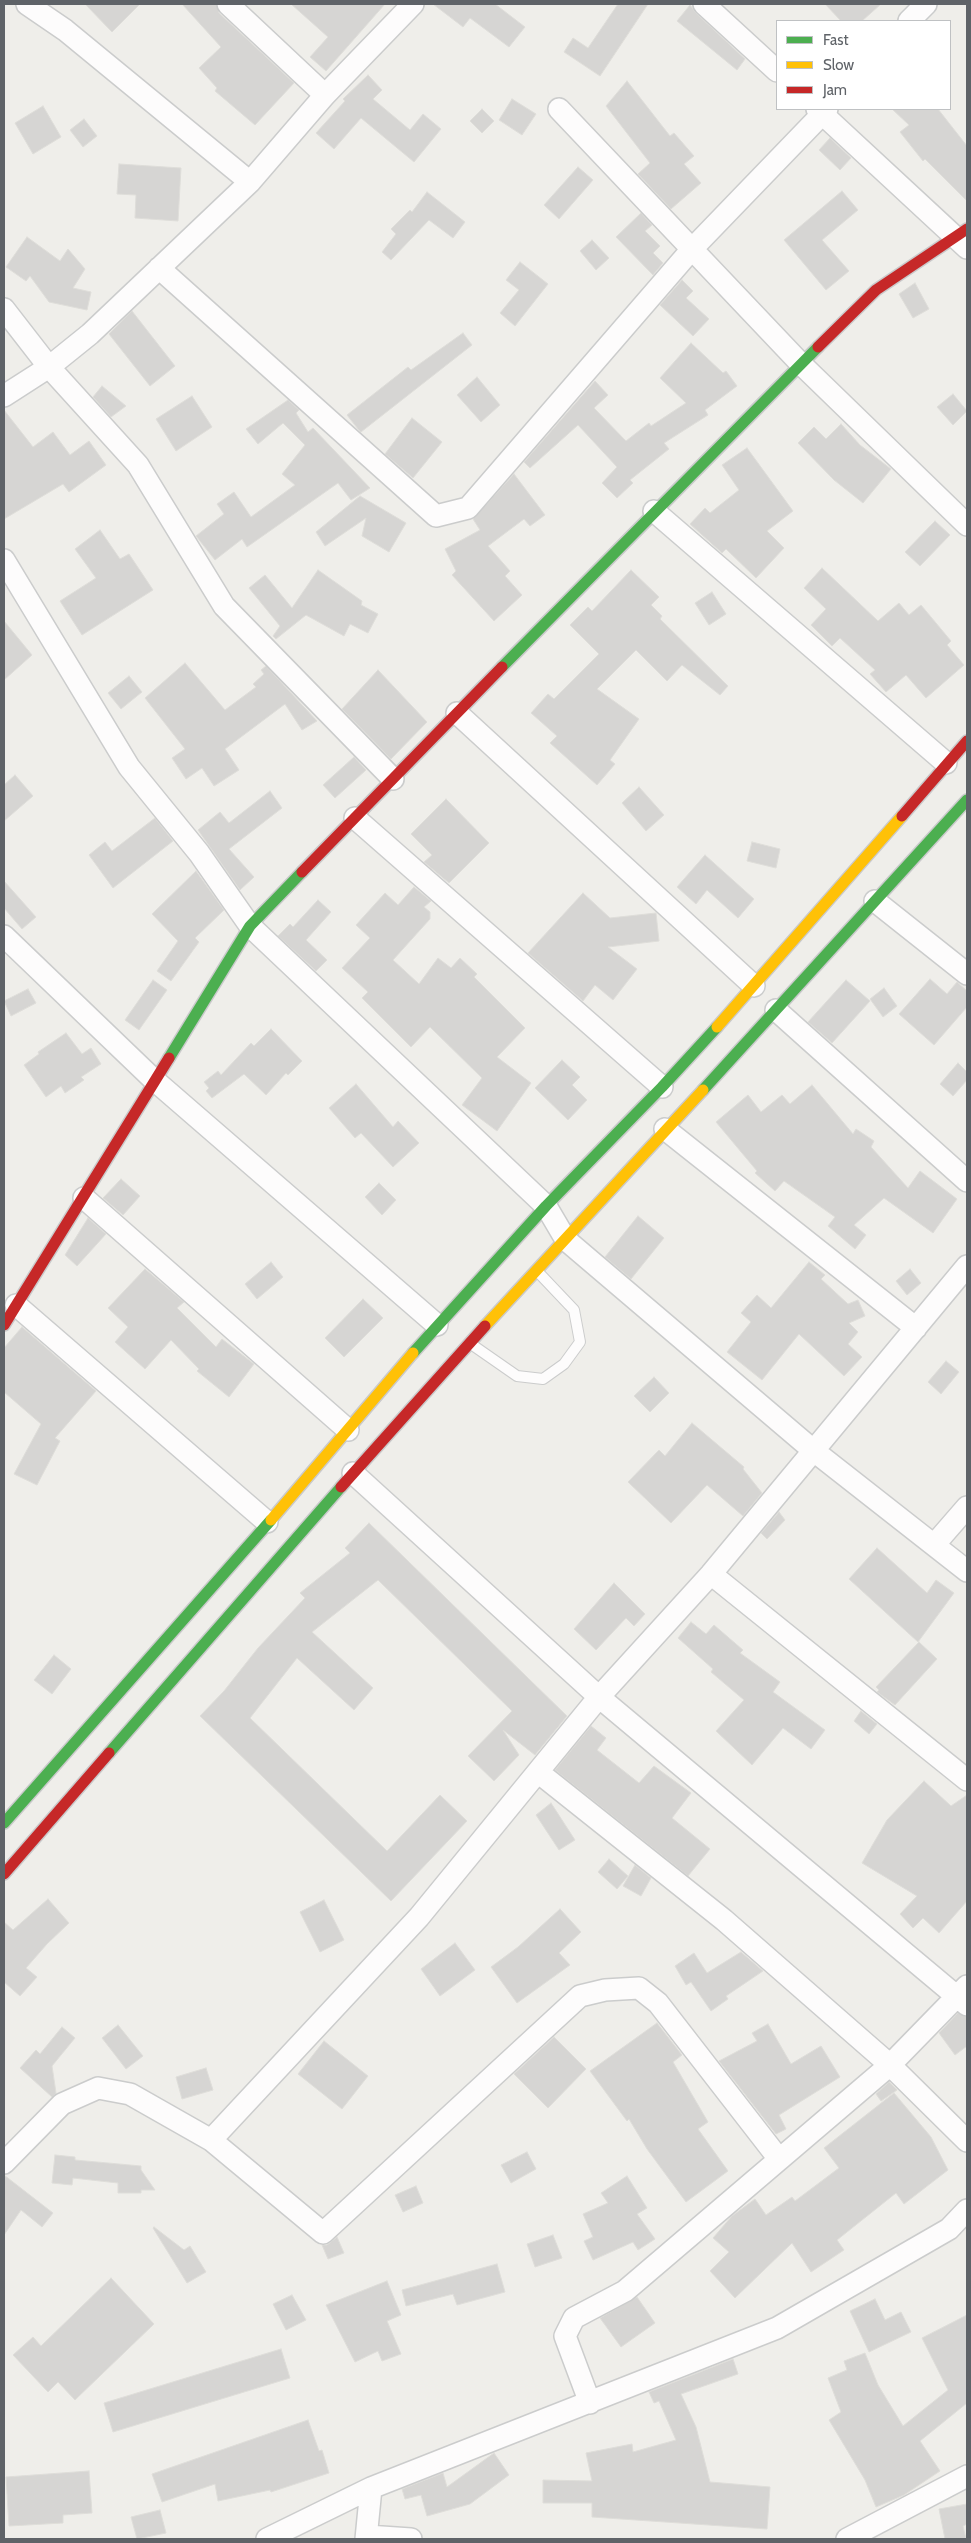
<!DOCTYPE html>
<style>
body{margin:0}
#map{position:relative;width:971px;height:2543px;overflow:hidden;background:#efeeea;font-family:Cabin,sans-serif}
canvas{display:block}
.frame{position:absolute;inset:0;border:5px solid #5f6368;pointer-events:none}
.legend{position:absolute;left:776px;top:20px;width:175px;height:90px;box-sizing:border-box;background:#fff;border:1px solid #bfc1c3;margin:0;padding:6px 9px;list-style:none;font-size:15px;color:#5f6368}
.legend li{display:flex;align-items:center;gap:10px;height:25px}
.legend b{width:25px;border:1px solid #bfc1c3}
</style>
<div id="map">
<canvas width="971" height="2543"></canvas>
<div class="frame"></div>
<ul class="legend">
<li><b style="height:6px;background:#4caf50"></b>Fast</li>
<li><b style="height:6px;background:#ffc107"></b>Slow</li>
<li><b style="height:6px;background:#c62828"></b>Jam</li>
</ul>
</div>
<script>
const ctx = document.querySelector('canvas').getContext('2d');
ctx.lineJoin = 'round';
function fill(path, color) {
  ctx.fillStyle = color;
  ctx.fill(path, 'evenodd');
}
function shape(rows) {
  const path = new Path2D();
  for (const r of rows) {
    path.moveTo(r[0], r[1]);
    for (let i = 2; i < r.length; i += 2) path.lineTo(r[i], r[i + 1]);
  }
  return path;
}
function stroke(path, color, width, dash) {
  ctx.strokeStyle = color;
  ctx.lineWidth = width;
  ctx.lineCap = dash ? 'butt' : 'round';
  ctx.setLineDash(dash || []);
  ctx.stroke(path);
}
const building = shape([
 [85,4,140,4,112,32,85,4],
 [182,4,216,4,219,13,294,83,255,125,215,91,217,88,199,68,221,47,182,4],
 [291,4,385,4,326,71,310,57,328,37,291,4],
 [433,4,495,4,525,27,509,47,470,18,463,27,433,4],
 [618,4,648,4,600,76,564,52,573,38,588,48,618,4],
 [825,4,881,4,862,21,841,21,825,4],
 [690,5,696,13,745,59,737,70,677,21,690,5],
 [368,75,382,90,373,99,410,130,423,114,441,129,414,162,361,118,334,149,316,133,345,101,343,99,368,75],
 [627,81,670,136,674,133,694,156,684,164,701,183,671,209,638,174,650,163,606,106,627,81],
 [512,99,536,114,522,135,499,120,512,99],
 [43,106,61,137,33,154,15,123,43,106],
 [482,109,494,121,482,133,470,121,482,109],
 [892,109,938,109,967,146,967,201,925,159,923,161,900,132,909,125,892,109],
 [84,119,97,136,83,147,70,130,84,119],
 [830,138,851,158,840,170,819,150,830,138],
 [119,164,181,168,178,221,135,218,136,195,117,194,119,164],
 [578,167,593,180,559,219,544,205,578,167],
 [842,191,858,210,822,240,849,271,826,290,784,240,842,191],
 [427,192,465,222,453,238,429,220,391,260,382,252,396,234,391,229,410,210,412,212,427,192],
 [641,213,652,225,645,231,660,246,653,253,663,263,653,275,616,237,641,213],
 [27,237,60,261,68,249,85,269,73,288,91,292,87,310,49,302,30,276,26,281,6,267,27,237],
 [592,240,609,258,596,270,580,251,592,240],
 [520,262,548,284,515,326,500,313,519,290,506,280,520,262],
 [682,280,693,291,686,298,709,319,693,336,660,305,682,280],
 [915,283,929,309,913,318,899,294,915,283],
 [132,311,175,366,150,386,109,334,132,311],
 [463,333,472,345,361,432,358,429,347,415,408,367,411,370,463,333],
 [691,343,723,373,726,371,737,386,705,410,708,415,664,443,669,449,630,480,633,483,617,498,602,483,617,467,578,425,530,468,524,462,595,381,608,395,594,408,626,441,649,423,651,426,686,403,660,378,691,343],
 [477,377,500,405,481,422,457,395,477,377],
 [102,386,126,406,111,417,93,397,102,386],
 [953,394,967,411,953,425,937,407,953,394],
 [192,396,212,427,176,451,156,419,192,396],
 [288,400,299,410,296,413,308,432,313,428,370,488,351,500,338,483,247,547,242,539,215,560,196,536,224,514,217,504,234,492,251,517,295,485,282,474,305,445,283,423,258,444,246,429,288,400],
 [4,410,33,447,53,432,70,455,89,441,106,465,69,492,63,484,4,519,4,410],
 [412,418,442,442,413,478,385,454,412,418],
 [841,424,860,445,891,469,863,503,834,480,798,443,814,427,826,439,841,424],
 [747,448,793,511,767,531,784,548,756,578,726,549,722,553,690,524,705,508,710,513,739,490,722,465,747,448],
 [514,474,545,515,530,526,524,519,488,546,510,571,505,576,522,595,494,621,452,575,456,571,445,549,480,530,473,519,514,474],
 [360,496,406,523,389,552,362,536,366,518,325,546,316,532,360,496],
 [935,521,950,535,920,566,905,552,935,521],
 [100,530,120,559,129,554,153,590,82,635,60,601,96,578,75,549,100,530],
 [822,568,878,621,899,603,909,615,921,605,951,641,947,645,964,665,926,698,906,675,886,692,870,674,875,670,840,638,832,646,811,625,826,609,804,588,822,568],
 [318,570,362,601,361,605,378,614,368,633,350,624,344,636,306,615,276,639,273,636,280,626,249,588,265,575,292,608,318,570],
 [631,570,659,597,651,605,662,616,660,619,728,686,720,695,682,665,667,681,636,650,597,689,639,719,610,760,615,764,597,785,550,743,557,736,531,713,548,694,554,699,599,654,570,625,588,607,592,611,631,570],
 [712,592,726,614,709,625,695,603,712,592],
 [4,621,32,655,4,680,4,621],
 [185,663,225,710,256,687,253,684,264,674,261,670,266,666,317,721,302,730,285,704,225,749,239,770,214,786,202,768,186,779,172,758,185,749,145,698,185,663],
 [378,670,427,722,391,759,342,709,378,670],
 [129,676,142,692,121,709,108,693,129,676],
 [354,757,366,770,335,798,323,785,354,757],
 [15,775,33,796,4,821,4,785,15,775],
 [639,787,664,815,646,831,622,803,639,787],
 [270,791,282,808,229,849,254,877,240,890,198,830,220,812,229,823,270,791],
 [446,799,489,843,449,883,424,862,432,855,411,834,446,799],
 [155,818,173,841,113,888,89,855,105,842,112,851,155,818],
 [752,842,780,849,776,868,747,861,752,842],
 [705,855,754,899,738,918,707,890,696,904,677,887,705,855],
 [196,871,224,910,195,938,199,942,171,981,157,971,178,941,152,914,196,871],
 [4,881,36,917,22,929,4,908,4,881],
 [414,887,431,901,424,907,430,912,430,919,393,960,419,984,438,958,451,968,460,958,477,974,474,977,525,1028,497,1057,531,1083,497,1131,462,1105,482,1078,430,1027,411,1047,362,998,368,992,342,968,370,938,356,925,385,893,398,905,414,887],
 [583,893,610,918,656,913,659,941,608,947,637,969,613,1000,595,985,583,1001,528,953,583,893],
 [318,900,331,912,306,940,327,960,316,971,278,936,290,924,293,927,318,900],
 [930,979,947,994,957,982,967,991,967,1007,934,1045,899,1014,930,979],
 [153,980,167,990,139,1030,125,1020,153,980],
 [846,980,870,1001,832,1043,808,1022,846,980],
 [884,988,897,1006,883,1017,870,999,884,988],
 [28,989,36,1003,11,1016,4,1001,28,989],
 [271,1029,302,1061,288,1075,286,1073,266,1095,244,1074,212,1098,206,1091,209,1088,204,1082,218,1071,221,1075,251,1043,254,1046,271,1029],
 [66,1033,82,1054,91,1048,101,1064,81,1077,84,1080,65,1093,61,1086,46,1097,24,1065,39,1054,38,1052,66,1033],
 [562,1060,580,1077,572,1085,587,1100,568,1120,535,1088,562,1060],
 [958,1063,967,1072,967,1080,953,1096,940,1084,958,1063],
 [356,1084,393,1127,398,1121,419,1143,393,1167,361,1133,355,1138,329,1108,356,1084],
 [812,1085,853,1134,856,1129,874,1141,871,1147,908,1188,920,1171,957,1199,933,1233,884,1198,854,1225,866,1235,855,1249,828,1226,835,1217,784,1181,775,1191,755,1173,757,1171,716,1122,748,1095,761,1112,782,1095,790,1104,812,1085],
 [121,1179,140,1196,123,1215,103,1198,121,1179],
 [379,1183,396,1200,382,1215,365,1197,379,1183],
 [638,1216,664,1238,631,1279,605,1257,638,1216],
 [88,1218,106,1234,77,1266,65,1255,88,1218],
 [271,1262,283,1277,257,1299,245,1284,271,1262],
 [809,1262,825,1275,821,1279,848,1304,858,1300,865,1316,849,1323,858,1332,848,1344,862,1357,844,1376,799,1334,762,1380,727,1352,751,1322,741,1313,757,1295,771,1308,809,1262],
 [145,1269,184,1302,177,1308,216,1347,222,1339,254,1364,229,1397,197,1371,199,1369,171,1340,145,1369,115,1342,128,1327,108,1308,145,1269],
 [910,1269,921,1283,907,1295,896,1281,910,1269],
 [363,1299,383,1318,344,1357,325,1338,363,1299],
 [22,1327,96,1391,55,1438,60,1441,37,1485,14,1474,41,1424,4,1392,4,1348,22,1327],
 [946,1361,959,1372,941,1394,928,1382,946,1361],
 [654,1377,669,1393,650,1412,634,1396,654,1377],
 [692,1423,744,1467,743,1469,762,1493,743,1516,707,1485,671,1523,628,1482,659,1450,665,1456,692,1423],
 [779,1512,785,1520,767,1539,761,1533,779,1512],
 [369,1523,567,1716,535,1755,503,1730,519,1755,494,1781,468,1756,512,1711,378,1580,312,1632,373,1688,354,1710,297,1658,250,1718,387,1851,440,1795,467,1821,391,1901,200,1716,224,1691,258,1648,305,1598,300,1593,350,1553,345,1548,369,1523],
 [877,1548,927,1593,936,1580,954,1593,918,1642,849,1579,877,1548],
 [614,1583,645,1614,634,1626,626,1618,596,1650,574,1629,614,1583],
 [691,1622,706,1634,714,1625,743,1650,740,1653,780,1682,773,1692,825,1730,811,1749,783,1728,752,1765,716,1731,744,1700,711,1672,713,1669,678,1638,691,1622],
 [919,1642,937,1659,895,1705,877,1692,879,1690,876,1687,919,1642],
 [54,1655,71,1669,52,1694,34,1680,54,1655],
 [861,1711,877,1724,869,1734,854,1721,861,1711],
 [591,1726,606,1738,597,1750,639,1783,654,1766,691,1793,672,1818,710,1849,688,1876,555,1770,591,1726],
 [924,1781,951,1806,967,1795,967,1901,939,1933,923,1918,913,1928,900,1914,917,1896,862,1863,887,1820,924,1781],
 [551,1803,575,1840,559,1850,536,1815,551,1803],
 [609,1859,628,1876,617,1889,598,1872,609,1859],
 [635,1865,651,1878,641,1896,623,1886,635,1865],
 [48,1899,69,1923,47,1944,26,1968,37,1977,20,1996,4,1982,4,1922,13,1930,48,1899],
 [324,1900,344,1940,320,1952,300,1912,324,1900],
 [560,1909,581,1932,559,1953,570,1965,517,2003,491,1967,518,1947,560,1909],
 [455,1943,475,1970,440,1996,421,1969,455,1943],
 [741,1952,763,1971,726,1996,728,1999,711,2011,691,1982,686,1985,675,1966,694,1953,707,1973,741,1952],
 [958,2013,967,2017,967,2046,955,2055,939,2033,958,2013],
 [657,2023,682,2055,673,2062,708,2122,698,2129,728,2171,686,2202,647,2149,629,2119,627,2121,590,2071,657,2023],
 [768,2024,791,2064,821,2046,840,2077,779,2115,786,2129,776,2134,719,2061,757,2041,752,2033,768,2024],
 [118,2025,143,2056,126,2069,102,2038,118,2025],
 [62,2027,75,2038,52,2066,56,2093,52,2097,20,2068,36,2050,40,2054,62,2027],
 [554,2037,586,2069,548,2108,514,2074,554,2037],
 [324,2041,368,2076,342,2109,298,2074,324,2041],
 [206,2068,213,2090,182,2099,176,2077,206,2068],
 [889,2082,897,2090,881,2101,876,2094,889,2082],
 [894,2093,931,2137,948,2170,904,2204,896,2193,837,2240,844,2250,811,2272,792,2243,735,2298,710,2271,729,2252,713,2238,732,2216,755,2199,766,2215,792,2197,795,2201,839,2168,824,2148,894,2093],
 [527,2152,536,2169,511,2183,501,2165,527,2152],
 [55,2155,75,2157,75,2160,141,2166,141,2170,155,2190,141,2190,141,2193,118,2193,118,2183,73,2178,72,2185,52,2183,55,2155],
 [4,2175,53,2213,42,2227,21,2210,4,2235,4,2175],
 [627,2176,647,2208,637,2214,655,2239,638,2250,633,2242,593,2260,584,2241,593,2237,583,2214,608,2203,601,2193,627,2176],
 [416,2186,423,2203,403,2212,395,2195,416,2186],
 [154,2227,184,2250,190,2246,206,2272,187,2283,153,2228,154,2227],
 [553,2235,562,2258,535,2267,527,2244,553,2235],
 [337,2237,344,2253,328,2259,322,2245,327,2245,337,2237],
 [497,2264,505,2292,457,2305,453,2294,406,2306,402,2290,497,2264],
 [111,2278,154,2324,75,2400,58,2382,48,2392,13,2355,33,2337,41,2346,111,2278],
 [387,2281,401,2315,387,2321,401,2354,382,2361,378,2351,355,2362,326,2305,387,2281],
 [292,2295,306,2320,286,2330,273,2304,292,2295],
 [637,2297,655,2323,621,2347,600,2318,637,2297],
 [875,2299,885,2320,901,2312,911,2332,869,2352,850,2311,875,2299],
 [967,2315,967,2403,920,2441,940,2471,904,2495,876,2507,865,2480,829,2420,841,2412,828,2378,847,2370,844,2361,865,2353,878,2385,903,2426,948,2390,922,2338,967,2315],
 [281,2349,290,2378,113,2432,104,2403,281,2349],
 [733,2359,738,2374,681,2394,696,2427,710,2482,770,2487,767,2529,592,2517,592,2503,543,2503,543,2480,592,2481,586,2453,632,2444,633,2452,676,2440,659,2401,654,2403,649,2392,733,2359],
 [308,2420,319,2451,322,2450,329,2473,271,2492,270,2490,218,2501,215,2484,162,2502,152,2474,308,2420],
 [494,2453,509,2475,470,2504,427,2516,421,2495,405,2499,402,2489,443,2473,447,2487,494,2453],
 [89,2471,92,2513,63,2515,63,2523,9,2526,6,2477,89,2471],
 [967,2504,967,2524,963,2526,966,2539,945,2539,939,2509,967,2504],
 [160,2510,166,2533,137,2539,131,2517,160,2510]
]);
fill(building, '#d6d5d3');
stroke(building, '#deddd9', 1);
const lane = shape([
 [471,1344,517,1376,543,1379,564,1364,580,1342,574,1310,537,1271]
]);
const street = shape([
 [27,4,65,30,250,182],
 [228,4,325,95],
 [704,4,777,71],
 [909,21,926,4],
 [559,109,801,364,967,525],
 [817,109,967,248],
 [159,268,436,516,468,508,692,249,827,109],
 [4,309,49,367,138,465,224,606,393,779],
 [4,396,49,367,90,334,250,182,325,95,413,4],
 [654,511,946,763],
 [4,560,129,767,199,853,250,926,546,1206,566,1240,814,1451,967,1571],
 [457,713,754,986],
 [355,818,662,1087],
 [875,901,967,974],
 [4,936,153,1079,437,1325],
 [776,1010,967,1181],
 [665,1129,916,1328],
 [84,1198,348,1430],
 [16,1305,267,1522],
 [353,1473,599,1697,967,2005],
 [934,1545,967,1507],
 [711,1574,967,1780],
 [538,1772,724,1920,890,2065,967,2141],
 [211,2140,419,1917,599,1697,711,1574,967,1266],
 [4,2163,62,2104,98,2088,130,2094,211,2140,323,2233,580,1996,605,1990,639,1988,658,2003,779,2159],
 [590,2403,565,2336,574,2318,625,2291,890,2065,967,1986],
 [367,2536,411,2539],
 [267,2539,371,2488,777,2328,949,2229,967,2210],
 [366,2539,371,2488],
 [847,2539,967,2476]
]);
const fast = shape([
 [502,667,818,347],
 [169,1058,250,926,302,872],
 [703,1090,967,800],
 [413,1353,546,1206,662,1087,717,1027],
 [109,1753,341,1487],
 [4,1823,271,1520]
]);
const slow = shape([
 [717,1027,902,816],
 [485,1326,703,1090],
 [271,1520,413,1353]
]);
const jam = shape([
 [818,347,876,290,967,229],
 [902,816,967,741],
 [302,872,502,667],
 [4,1325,169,1058],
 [341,1487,485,1326],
 [4,1874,109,1753]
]);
stroke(lane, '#cbcccc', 12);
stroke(street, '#cbcccc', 24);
stroke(fast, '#cacacb', 14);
stroke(slow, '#cacacb', 14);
stroke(jam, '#cacacb', 14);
stroke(lane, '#fdfcfc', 10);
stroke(street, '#fdfcfc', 21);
stroke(fast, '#4caf50', 11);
stroke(slow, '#ffc107', 11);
stroke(jam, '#c62828', 11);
</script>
